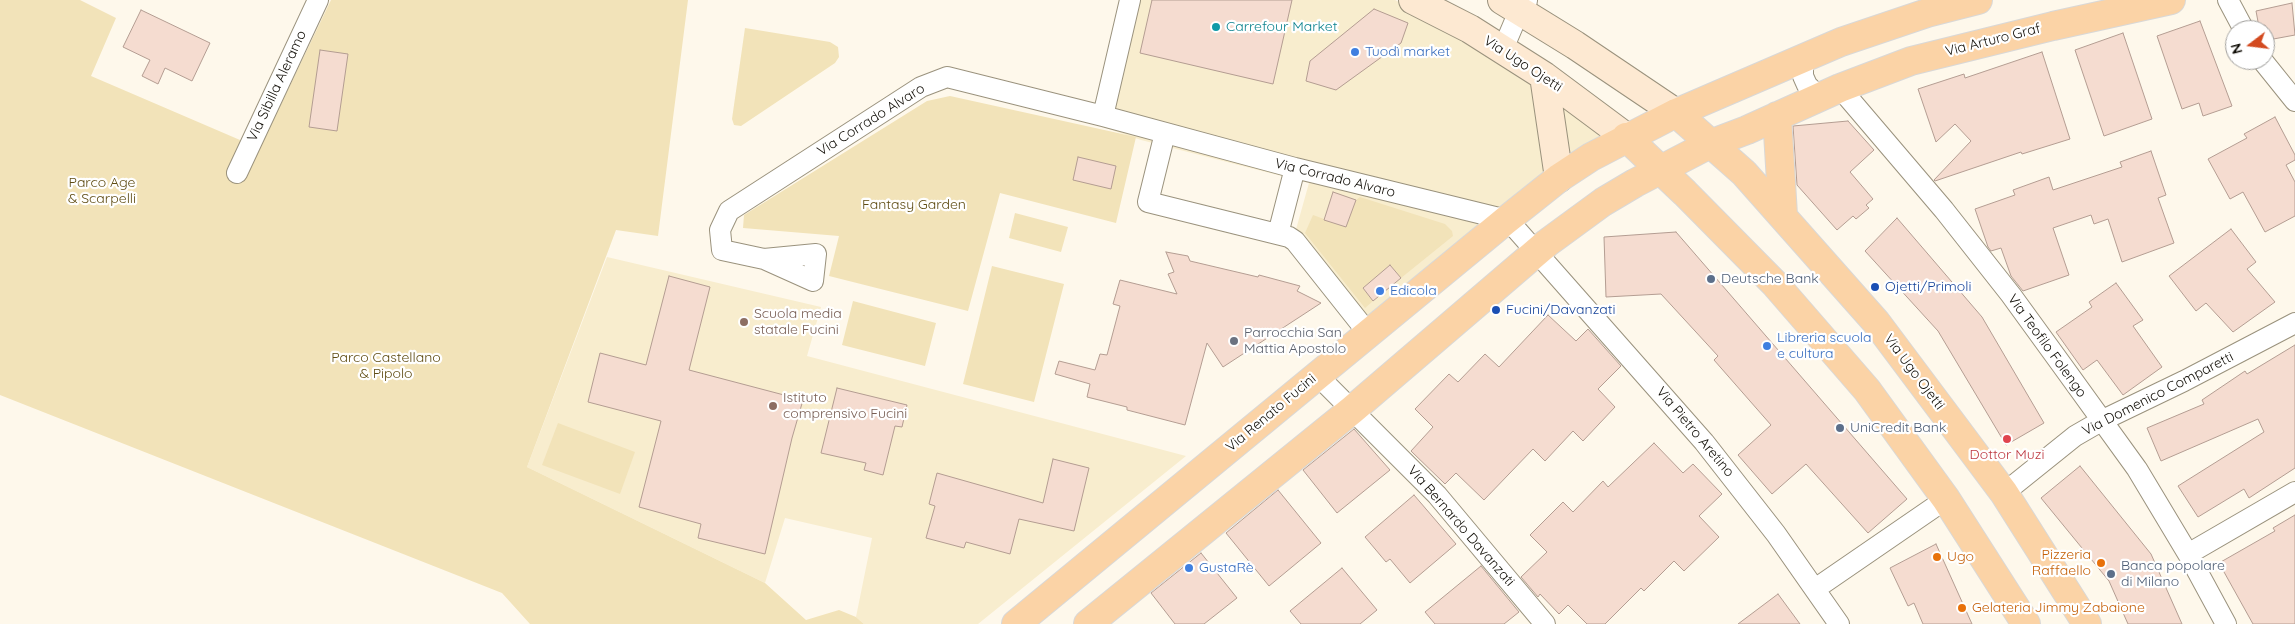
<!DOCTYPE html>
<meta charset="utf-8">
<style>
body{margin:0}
#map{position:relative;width:2295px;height:624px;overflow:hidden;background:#fef8eb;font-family:Quicksand,sans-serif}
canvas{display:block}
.north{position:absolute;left:2225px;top:20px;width:50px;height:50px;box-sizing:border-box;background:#fff;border:1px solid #a09f9c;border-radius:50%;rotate:255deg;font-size:14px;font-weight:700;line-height:20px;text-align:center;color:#110e07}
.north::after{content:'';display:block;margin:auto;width:18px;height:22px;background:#d34a1f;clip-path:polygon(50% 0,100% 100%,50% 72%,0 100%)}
</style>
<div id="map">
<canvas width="2295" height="624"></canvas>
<div class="north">N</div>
</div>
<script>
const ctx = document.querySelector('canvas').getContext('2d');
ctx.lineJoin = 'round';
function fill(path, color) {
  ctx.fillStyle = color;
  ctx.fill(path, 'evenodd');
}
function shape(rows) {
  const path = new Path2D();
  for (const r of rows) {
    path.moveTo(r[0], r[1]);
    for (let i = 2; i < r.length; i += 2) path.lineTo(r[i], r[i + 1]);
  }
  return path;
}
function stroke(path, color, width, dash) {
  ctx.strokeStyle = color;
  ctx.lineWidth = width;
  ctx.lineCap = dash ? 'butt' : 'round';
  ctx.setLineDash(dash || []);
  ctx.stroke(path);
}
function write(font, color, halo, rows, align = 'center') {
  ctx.font = font + ' Quicksand,sans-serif';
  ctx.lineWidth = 4.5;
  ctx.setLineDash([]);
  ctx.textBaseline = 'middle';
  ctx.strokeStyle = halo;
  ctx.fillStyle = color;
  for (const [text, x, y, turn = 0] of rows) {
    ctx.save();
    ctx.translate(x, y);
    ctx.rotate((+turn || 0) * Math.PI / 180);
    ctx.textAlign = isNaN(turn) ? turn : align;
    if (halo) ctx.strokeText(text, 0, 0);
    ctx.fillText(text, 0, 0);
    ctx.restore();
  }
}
fill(shape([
 [1135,0,1395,0,1493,50,1537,77,1601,137,1369,327,1295,233,1309,183,1141,140,1103,127],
 [607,257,821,307,807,356,1186,456,978,624,864,624,856,617,872,538,785,518,765,583,527,467]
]), '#f8edce');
fill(shape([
 [0,0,80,0,116,18,91,76,240,140,247,175,331,0,688,0,658,236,616,230,527,467,765,583,806,620,839,610,856,617,864,624,530,624,502,593,0,395],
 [745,28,830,42,838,47,839,57,835,63,741,126,734,125,732,119],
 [950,96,1136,137,1116,223,1000,193,968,311,829,276,839,236,743,228,744,215,927,101],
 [1360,197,1445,224,1452,231,1453,236,1401,278,1390,266,1363,288,1373,301,1365,308,1305,233,1313,215,1346,227,1356,200],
 [1015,213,1068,227,1061,252,1009,238],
 [992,266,1064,284,1034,402,963,384],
 [853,301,936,323,925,366,842,345],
 [558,423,635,452,620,494,542,465]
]), '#f2e3b9');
const building = shape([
 [1152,0,1292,0,1273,84,1140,53,1152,0],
 [2292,3,2295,35,2268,40,2265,25,2259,27,2256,11,2292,3],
 [1374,9,1408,23,1401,43,1336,90,1306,81,1310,61,1374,9],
 [141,10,210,43,192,81,165,68,158,84,142,76,150,60,123,47,141,10],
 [2200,21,2232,106,2203,116,2199,103,2182,109,2157,36,2200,21],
 [2123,33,2152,119,2104,136,2075,50,2123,33],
 [320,50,348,54,337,131,309,127,320,50],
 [2042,52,2070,139,2022,154,2021,152,1935,181,1934,180,1971,141,1955,124,1936,142,1918,89,1964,74,1965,78,2042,52],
 [2275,117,2295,155,2295,160,2286,165,2295,182,2295,216,2265,232,2243,192,2230,199,2208,159,2247,138,2244,134,2275,117],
 [1848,121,1874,150,1850,172,1873,199,1866,205,1869,208,1856,219,1853,216,1837,230,1797,185,1793,126,1848,121],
 [2151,151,2166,195,2158,198,2174,243,2122,262,2108,219,2094,224,2091,215,2053,228,2069,275,2023,291,2011,276,2001,248,1991,251,1988,247,1975,209,2015,195,2013,190,2049,177,2053,190,2122,167,2120,162,2151,151],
 [1078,157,1116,166,1111,189,1073,180,1078,157],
 [1333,192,1356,200,1346,227,1324,220,1333,192],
 [1897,218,1982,317,2044,423,2006,445,1938,331,1865,251,1897,218],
 [2231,229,2256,262,2247,269,2275,302,2233,332,2206,303,2196,311,2169,276,2231,229],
 [1676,232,1907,499,1868,533,1806,464,1772,494,1738,455,1771,425,1714,360,1718,356,1661,294,1606,297,1604,237,1676,232],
 [1166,252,1188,256,1190,261,1258,277,1259,275,1300,286,1297,291,1321,303,1223,367,1207,343,1185,425,1127,410,1127,407,1087,397,1090,384,1055,374,1059,361,1095,370,1100,354,1107,355,1120,306,1113,304,1120,280,1177,294,1168,274,1174,272,1166,252],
 [1390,265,1401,278,1373,301,1363,288,1390,265],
 [669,276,710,287,689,370,803,400,792,438,765,554,698,538,701,524,639,507,661,421,588,402,600,353,646,365,669,276],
 [2116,283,2143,320,2133,326,2162,367,2123,395,2097,360,2083,370,2056,332,2092,307,2089,302,2116,283],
 [1548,315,1576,341,1588,329,1621,366,1598,389,1615,407,1583,441,1573,431,1545,461,1533,449,1484,500,1456,473,1445,484,1411,451,1433,427,1415,409,1449,374,1458,382,1485,354,1499,367,1548,315],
 [2295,345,2295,468,2249,498,2244,489,2198,517,2178,486,2264,432,2258,419,2161,461,2147,428,2204,404,2202,400,2245,371,2247,374,2295,345],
 [837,388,907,405,902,427,895,426,883,475,864,470,866,463,821,453,837,388],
 [1354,429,1390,470,1337,513,1303,470,1354,429],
 [1654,443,1683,473,1693,464,1722,494,1699,516,1719,537,1684,571,1674,561,1644,591,1641,588,1605,624,1587,624,1568,605,1559,614,1540,594,1538,597,1521,577,1547,552,1530,535,1563,502,1573,512,1603,481,1608,487,1654,443],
 [1053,459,1089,468,1074,531,1019,519,1010,554,966,542,964,548,926,538,935,506,929,504,937,473,1043,503,1053,459],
 [2080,466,2151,554,2182,624,2128,624,2109,581,2041,498,2080,466],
 [1278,490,1321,543,1269,586,1226,533,1278,490],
 [1414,495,1456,544,1410,583,1390,559,1386,562,1365,537,1414,495],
 [2295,515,2295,624,2253,624,2219,563,2275,531,2273,528,2295,515],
 [1936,544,1972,624,1923,624,1914,603,1908,606,1890,568,1936,544],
 [1201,553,1237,598,1204,624,1175,624,1151,593,1201,553],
 [1481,566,1519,612,1504,624,1435,624,1425,612,1481,566],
 [1342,568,1377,610,1360,624,1301,624,1290,611,1342,568],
 [1778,594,1800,624,1738,624,1778,594]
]);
fill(building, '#f5dcd0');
stroke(building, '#b49d92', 1);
const street = shape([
 [2228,0,2244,30],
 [1503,49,1520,9,1527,1],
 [1808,57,1803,66,1803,76,1807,85,1819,97],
 [2262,60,2295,101],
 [1840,88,1944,210,2011,295,2064,368,2137,469,2188,554,2226,624],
 [1103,116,1130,0],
 [1165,133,1148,202,1289,237,1295,241,1368,333],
 [237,173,318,0],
 [1278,234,1295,168],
 [764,259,816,254,813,281,764,259,722,250,720,230,729,211,921,87,947,77,1103,116,1295,168,1499,218,1516,229,1704,442,1776,534,1839,624],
 [1317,375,1437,495,1545,624],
 [2004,493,2075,436,2101,421,2184,381,2295,323],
 [2188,554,2295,492],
 [1815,589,1946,499]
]);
const secondary = shape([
 [1413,0,1470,29,1544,76,1626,137],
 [1502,0,1575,45,1676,113],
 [1544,76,1559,178]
]);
const primary = shape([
 [1676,113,1744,173,1876,322,2004,493,2087,624],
 [1777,116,1783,215],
 [1626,137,1685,193,1775,284,1867,390,1946,499,2026,624],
 [1016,624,1505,221,1559,178,1591,157,1676,113,1841,42,1927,13,1978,0],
 [1088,624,1352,410,1547,243,1603,202,1635,183,1710,144,1747,130,1840,88,1911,61,2053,26,2171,0]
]);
stroke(street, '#9a927d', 22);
stroke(secondary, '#9a927d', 30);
stroke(primary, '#d9d8d7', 30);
stroke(street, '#fff', 20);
stroke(secondary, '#fde9d2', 28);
stroke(primary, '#fbd3a6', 28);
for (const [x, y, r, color] of [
 [1216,27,5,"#0f9aa8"],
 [1355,52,5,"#3f7fe0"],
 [1711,279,5,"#5c6f8a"],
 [1875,287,5,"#1a4fb4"],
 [1380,291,5,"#3f7fe0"],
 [1496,310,5,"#1a4fb4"],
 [744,322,5,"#8d6e63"],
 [1234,341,5,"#6b7280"],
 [1767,346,5,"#3f7fe0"],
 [773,406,5,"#8d6e63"],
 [1840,428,5,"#5c6f8a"],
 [2007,439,5,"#e0444e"],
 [1937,557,5,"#e8710a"],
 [2101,563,5,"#e8710a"],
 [1189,568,5,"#3f7fe0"],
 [2111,574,5,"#5c6f8a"],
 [1962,608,5,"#e8710a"]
]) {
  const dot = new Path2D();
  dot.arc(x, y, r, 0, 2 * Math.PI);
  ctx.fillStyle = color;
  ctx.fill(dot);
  stroke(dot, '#fff', 2);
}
write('14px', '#0d838f', '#fff', [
 ["Carrefour Market",1226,27]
], 'left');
write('14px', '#110e07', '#fff', [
 ["Via Arturo Graf",1993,40,-14],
 ["Via Ugo Ojetti",1523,64,33],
 ["Via Sibilla Aleramo",277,86,-65],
 ["Via Corrado Alvaro",871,120,-32],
 ["Via Corrado Alvaro",1335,178,14],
 ["Via Teofilo Folengo",2047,346,54],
 ["Via Ugo Ojetti",1914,372,53],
 ["Via Domenico Comparetti",2158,394,-27],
 ["Via Renato Fucini",1271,413,-40],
 ["Via Pietro Aretino",1695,432,50],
 ["Via Bernardo Davanzati",1461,526,49]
]);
write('14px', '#366cbe', '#fff', [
 ["Tuodì market",1365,52],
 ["Edicola",1390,291],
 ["Libreria scuola",1777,338],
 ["e cultura",1777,354],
 ["GustaRè",1199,568]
], 'left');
write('14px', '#5f4c13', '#fff', [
 ["Parco Age",102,183],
 ["& Scarpelli",102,199],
 ["Fantasy Garden",914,205],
 ["Parco Castellano",386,358],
 ["& Pipolo",386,374]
]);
write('14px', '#4e5e75', '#fff', [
 ["Deutsche Bank",1721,279],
 ["UniCredit Bank",1850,428],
 ["Banca popolare",2121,566],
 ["di Milano",2121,582]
], 'left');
write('14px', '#164399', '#fff', [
 ["Ojetti/Primoli",1885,287],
 ["Fucini/Davanzati",1506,310]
], 'left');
write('14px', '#785e54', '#fff', [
 ["Scuola media",754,314],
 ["statale Fucini",754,330],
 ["Istituto",783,398],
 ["comprensivo Fucini",783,414]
], 'left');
write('14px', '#5b616d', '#fff', [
 ["Parrocchia San",1244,333],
 ["Mattia Apostolo",1244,349]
], 'left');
write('14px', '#be3a42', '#fff', [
 ["Dottor Muzi",2007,455]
]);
write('14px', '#c56008', '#fff', [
 ["Pizzeria",2091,555,"right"],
 ["Raffaello",2091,571,"right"],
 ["Ugo",1947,557],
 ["Gelateria Jimmy Zabaione",1972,608]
], 'left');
</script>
